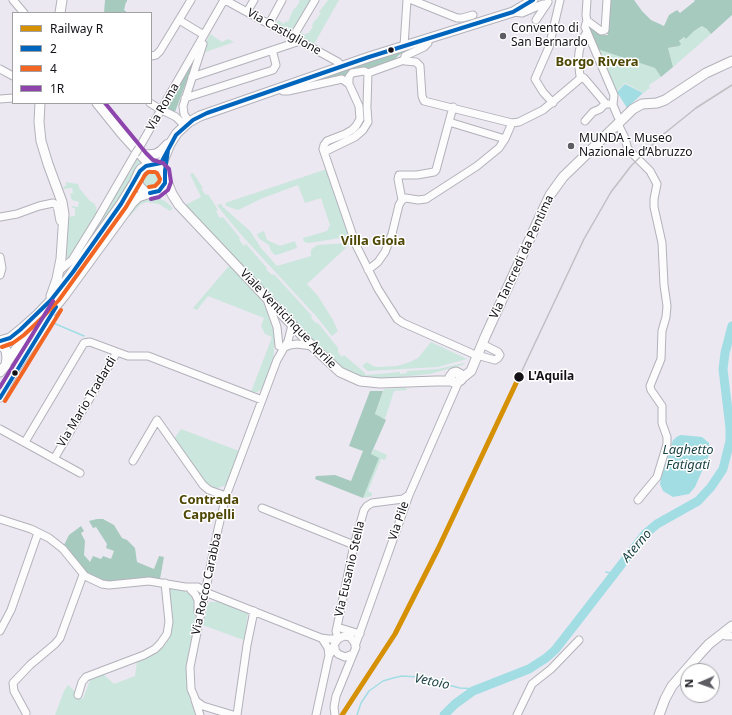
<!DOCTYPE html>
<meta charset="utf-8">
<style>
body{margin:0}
#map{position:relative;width:732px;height:715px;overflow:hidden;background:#ebe8f2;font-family:"Noto Sans",sans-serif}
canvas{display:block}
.legend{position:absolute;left:12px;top:12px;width:140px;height:92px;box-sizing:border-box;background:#fff;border:1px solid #a1a0a3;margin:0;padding:5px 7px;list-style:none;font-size:12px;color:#141218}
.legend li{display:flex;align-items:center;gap:8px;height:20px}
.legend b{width:20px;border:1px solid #a1a0a3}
.north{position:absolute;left:680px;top:663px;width:40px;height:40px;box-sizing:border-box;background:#fff;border:1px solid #a1a0a3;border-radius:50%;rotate:268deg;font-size:11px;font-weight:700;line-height:16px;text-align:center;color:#141218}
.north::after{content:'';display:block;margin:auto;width:14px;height:18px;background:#5f5d64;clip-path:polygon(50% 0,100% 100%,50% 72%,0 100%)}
</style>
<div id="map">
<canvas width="732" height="715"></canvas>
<ul class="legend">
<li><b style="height:5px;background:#d59004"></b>Railway R</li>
<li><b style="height:5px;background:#0065bd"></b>2</li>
<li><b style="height:5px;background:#f26522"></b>4</li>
<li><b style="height:5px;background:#8e44ad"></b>1R</li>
</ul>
<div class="north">N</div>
</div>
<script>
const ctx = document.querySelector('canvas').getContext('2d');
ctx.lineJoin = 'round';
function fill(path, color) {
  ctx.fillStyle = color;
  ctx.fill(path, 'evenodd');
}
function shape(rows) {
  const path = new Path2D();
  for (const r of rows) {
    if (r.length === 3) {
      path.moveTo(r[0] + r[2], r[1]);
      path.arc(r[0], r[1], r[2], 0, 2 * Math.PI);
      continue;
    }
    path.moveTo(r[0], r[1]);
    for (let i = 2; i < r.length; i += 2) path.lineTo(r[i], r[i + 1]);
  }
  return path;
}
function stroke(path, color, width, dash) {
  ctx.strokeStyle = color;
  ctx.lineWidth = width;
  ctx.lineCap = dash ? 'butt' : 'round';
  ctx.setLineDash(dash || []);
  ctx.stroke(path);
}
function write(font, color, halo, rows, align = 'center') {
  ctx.font = font + ' "Noto Sans",sans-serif';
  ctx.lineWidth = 3;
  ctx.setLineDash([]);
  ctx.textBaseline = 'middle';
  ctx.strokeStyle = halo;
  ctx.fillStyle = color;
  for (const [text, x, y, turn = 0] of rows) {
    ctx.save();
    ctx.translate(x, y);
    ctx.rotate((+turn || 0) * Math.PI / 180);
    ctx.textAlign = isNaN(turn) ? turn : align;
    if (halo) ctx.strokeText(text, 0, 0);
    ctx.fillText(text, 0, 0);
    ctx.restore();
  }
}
fill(shape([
 [298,0,313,0,293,35,275,25,278,20,284,24,286,21,288,22,294,8,295,9,300,1],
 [328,0,339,0,313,46,296,36,299,31,305,35,307,33,309,33,313,26,312,25,315,20,316,20,321,13,319,12],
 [703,26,707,29,711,34,673,67,668,48,676,47,679,42,684,37,686,39,694,31],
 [210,34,222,42,228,39,234,42,203,53,204,47],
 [597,49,655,68,661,77,649,85,650,89,648,89,644,93,625,83,616,92],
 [138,157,140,163,133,176,104,220,94,234,93,234,92,233,125,177,130,173],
 [327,169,350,238,340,238,309,243,304,242,303,238,327,231,330,225,321,198,305,203,298,185,263,198,238,210,226,206,225,203],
 [151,179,9],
 [193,173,203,188,201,189,206,195,208,194,218,210,216,211,220,218,223,217,240,238,239,240,244,246,246,244,267,268,266,269,272,275,274,274,312,316,311,318,316,323,318,323,338,348,338,352,342,357,344,355,365,373,365,375,400,372,400,374,407,373,407,371,438,369,464,363,465,364,452,368,429,374,390,378,371,378,359,376,343,369,323,351,185,205,201,197,190,174],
 [66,182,77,184,78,183,79,188,90,201,95,204,95,206,96,207,97,213,71,258,66,257,67,217,75,216,75,208,72,208,72,206,78,207,79,202,72,200,70,194,73,193,72,188,63,189,64,186,66,186],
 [158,198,165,201,173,208,170,211,159,204,146,202,140,205,130,216,128,215,140,202,147,199],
 [221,204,223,207,250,231,261,248,277,266,311,256,311,250,317,245,350,243,349,245,307,284,318,296,333,320,338,331,332,336,316,316,244,238,223,213,217,205],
 [264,231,267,240,280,246,295,241,297,248,280,254,275,255,271,251,269,245,261,240,258,237,257,234],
 [229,266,258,295,270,314,274,324,275,338,273,362,262,389,257,392,251,392,272,337,265,334,261,326,264,318,208,296,197,310,193,308],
 [431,342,467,359,438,367,368,371,362,366,367,362,373,366,378,367,397,366,410,362,418,358],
 [406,388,407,390,394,391,385,419,375,415,384,389],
 [181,429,239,451,226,485,218,488,214,489,209,487,206,483,174,439],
 [374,449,387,455,385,460,381,459,368,491,372,493,372,496,363,498,379,458,371,455],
 [171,589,182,590,191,594,193,595,197,607,189,654,187,680,190,699,195,715,55,715,64,691,68,685,83,699,90,680,103,674,114,684,135,676,137,661,155,652,164,646,168,640,171,632,172,626,168,592],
 [210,602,220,602,248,613,244,640,202,625,205,608]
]), '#cbe6dc');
fill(shape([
 [105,0,127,0,127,2,126,2,124,10,128,13,104,13],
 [608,0,634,0,642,11,651,20,664,26,669,15,677,10,680,13,695,1,694,0,732,0,732,15,711,34,707,29,702,26,694,31,686,39,684,37,679,41,681,44,679,46,668,48,673,67,661,77,655,68,597,49,588,29,589,25,604,35,608,35],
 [423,44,399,55,395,59,389,62,342,76,293,88,330,74],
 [197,53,175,112,172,112,165,110],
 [370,391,383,391,375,414,386,420,371,454,379,458,363,498,315,479,316,476,335,475,351,481,363,451,349,446],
 [97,519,103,519,114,525,122,538,127,540,135,548,137,562,154,569,159,556,164,557,160,579,148,578,109,583,87,575,63,547,69,535,81,526,84,531,81,533,85,541,84,555,90,562,93,556,101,559,103,556,111,559,114,551,106,548,107,544,96,527,93,528,89,521]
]), '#a7cabe');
fill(shape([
 [625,84,643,93,627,108,617,92],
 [681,435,702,437,709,443,710,453,695,487,689,494,673,497,663,491,660,484,661,478,673,440,678,436]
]), '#a2dde3');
stroke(shape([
 [51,322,84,336],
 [606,572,611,573,615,573],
 [357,715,361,703,369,691,383,681,393,678,402,676,418,677,460,688,477,689]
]), '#a2dde3', 1.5);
stroke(shape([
 [444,715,455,704,473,691,529,669,546,658,555,650,573,627,645,534,657,524,698,501,711,487,723,469,730,441,730,428,723,369,725,353,732,326]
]), '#a2dde3', 9);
const minor = shape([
 [13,0,24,13],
 [225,0,338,62,342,67],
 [412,0,457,18,462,18,473,15],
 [587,0,586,15,587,22],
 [607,0,605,30,601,31,589,22,586,23,585,27,614,95,613,105,618,117],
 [247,12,254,0],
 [513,12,522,13,543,4,546,4],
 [179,20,204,35],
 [536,20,548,2],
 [269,24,282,0],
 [293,37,315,0],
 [404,46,407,0],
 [151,56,156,55,160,51,191,0],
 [404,60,405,61,416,62,420,66,422,96,424,101,512,123,519,122,543,110,582,77],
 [404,60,405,56,424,47,428,43,427,39],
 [578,64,579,52,582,40,587,32],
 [579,68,580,76,584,78,606,104],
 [0,69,13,76],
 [368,73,404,60],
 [192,77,300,41],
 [349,84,349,77,352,73,364,71,368,73],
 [280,88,283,91,288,91,342,79,349,84,359,106,360,119,356,126,352,130,345,134,327,141,324,145,323,149,356,245,378,289,397,319,403,323,471,353],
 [185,98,273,70,276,65,273,53],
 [0,99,13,98],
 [150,103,158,108],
 [553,103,543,92,535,79,549,47,560,0],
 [367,105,368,73],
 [164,111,176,117,185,126],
 [585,121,593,112,600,109,605,104,611,104],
 [189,122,184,114,183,106,203,44],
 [449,122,505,139],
 [618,124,624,136,628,149,650,171,657,184,654,199,654,207,662,243,664,285,667,306,666,317,662,331,661,359,650,386,651,390,662,406,662,423,667,437,667,444,657,477,638,500],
 [139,148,224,0],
 [324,152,355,137,363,130,368,122,367,108],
 [402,200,398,179,399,175,417,175,434,172,436,170,453,107],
 [0,217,17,214,39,206,53,203,57,205,60,221,64,222],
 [0,257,2,268,0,275],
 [368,270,378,262,385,252,392,234,399,205,402,200,406,198,418,200,426,199,477,166,499,148,505,139,512,123],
 [59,271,72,260,98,218,135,154],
 [268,302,277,327,279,346],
 [285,347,290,345,297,344,312,346],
 [117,352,128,356,148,356,262,400],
 [473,354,495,360,498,358,500,355,498,352,482,344],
 [0,398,17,368,51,317],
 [0,429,80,473],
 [25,442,84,343,90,342,117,352,54,459],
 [133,461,157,420,203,485,209,490,226,496],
 [262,508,354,545],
 [0,519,31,529,49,538,63,549,85,576,102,584,109,585,149,581,185,587,198,587,205,592,321,638,328,639,338,639],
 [191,590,195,594,198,600,198,612],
 [337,627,360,634],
 [0,631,11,610,38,533],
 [722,634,726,636,732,636],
 [338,639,336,631,337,627,354,545,364,510,367,506,372,503,403,499,409,495],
 [323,640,328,648,329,656],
 [355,646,409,495,458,383],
 [78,695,82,682,86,677,144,655,155,649,160,644,167,634,169,622,165,583],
 [195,700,200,715],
 [26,713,14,691,13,683,30,665,55,644,60,638,83,575],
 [233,715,203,706,196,701,191,689,190,667,218,529,226,496,277,360,288,341,292,325],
 [237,715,247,645,254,611],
 [316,715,329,655,335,648],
 [335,715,334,707,336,696,356,647,354,642,350,637,344,636,338,639,334,645,335,650,338,654,345,657,353,654],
 [517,715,532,684,551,669,579,640]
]);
const major = shape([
 [60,13,62,0],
 [40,103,39,122,41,141,48,164,62,202,64,214,61,259,57,279,51,296],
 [97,103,122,134,150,165],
 [139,153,148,155,156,154,161,151,168,144],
 [155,165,160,163,163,161,170,144,177,133,189,122,200,116,369,57,513,12,533,0],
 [166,179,172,194,179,205,313,347,340,372,360,381,380,383,436,381,451,381,456,383,461,380,460,374,456,372,453,373,450,377,451,381],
 [0,341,10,338,20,330,38,314,55,296,121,204,134,183,139,172,141,169,148,165,157,166,164,172,165,181,161,189,157,192,150,193,144,191,140,187,138,183,138,176],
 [0,344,6,350,7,358,6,365,0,372],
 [7,362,21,342,47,317,64,296,132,203,138,197,150,193],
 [461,379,471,371,485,337,542,212,550,195,563,177,633,109,642,104,657,103,665,100,706,73,732,61],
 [659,715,665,699,672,686,698,656,709,644,732,626]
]);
stroke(minor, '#b3b1b9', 9);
stroke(major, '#b3b1b9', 11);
stroke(minor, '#fcfcfd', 7);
stroke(major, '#fcfcfd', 9);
stroke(shape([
 [519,377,584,239,611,192,631,166,660,137,696,108,732,85]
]), '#c0bfc2', 1.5);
const minorBridge = shape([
 [135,154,139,148]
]);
stroke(minorBridge, '#b3b1b9', 9, []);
stroke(minorBridge, '#fcfcfd', 7);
stroke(shape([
 [150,193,159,191,165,183,165,171,168,150],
 [0,341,10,338,20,330,51,300,73,272,121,204,140,171,146,166,161,163,176,135,193,120,207,113,369,57,513,12,533,0],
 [0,398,56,307]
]), '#0065bd', 4);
stroke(shape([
 [2,347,13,343,24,335,42,318,59,300,126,207,145,175,148,172,155,172,157,173,160,179,159,182,155,186,149,187],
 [5,401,61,310]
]), '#f26522', 4);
stroke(shape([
 [105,103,146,153,153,160,163,163,169,169,171,182,168,190,159,197,151,199],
 [0,387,53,301]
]), '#8e44ad', 4);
stroke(shape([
 [342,715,395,634,438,549,519,377]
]), '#d59004', 5);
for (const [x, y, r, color] of [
 [503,36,4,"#5f5d64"],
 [391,50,3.5,"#141218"],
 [571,146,4,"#5f5d64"],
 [15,373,3.5,"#141218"],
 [519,377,5.5,"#141218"]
]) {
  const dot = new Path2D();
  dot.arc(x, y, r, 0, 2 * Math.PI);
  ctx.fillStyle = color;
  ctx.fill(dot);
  stroke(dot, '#fff', 1.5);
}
write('12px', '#141218', '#fff', [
 ["Convento di",511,29],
 ["San Bernardo",511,43],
 ["MUNDA - Museo",579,139],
 ["Nazionale d’Abruzzo",579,153]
], 'left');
write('12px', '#141218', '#fff', [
 ["Via Castiglione",284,32,29],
 ["Via Roma",163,107,-60],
 ["Via Tancredi da Pentima",522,257,-65],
 ["Viale Venticinque Aprile",288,319,46],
 ["Via Mario Tradardi",87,402,-59],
 ["Via Pile",399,521,-71],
 ["Via Eusanio Stella",350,569,-77],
 ["Via Rocco Carabba",207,584,-78]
]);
write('bold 12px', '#141218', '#fff', [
 ["L'Aquila",528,377]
], 'left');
write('bold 13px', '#4e4603', '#fff', [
 ["Borgo Rivera",597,62],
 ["Villa Gioia",373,241],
 ["Contrada",209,500],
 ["Cappelli",209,515]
]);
write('italic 13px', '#1c4446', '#fff', [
 ["Laghetto",688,450],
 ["Fatigati",688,465],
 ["Aterno",637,546,-50],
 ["Vetoio",432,682,12]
]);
</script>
